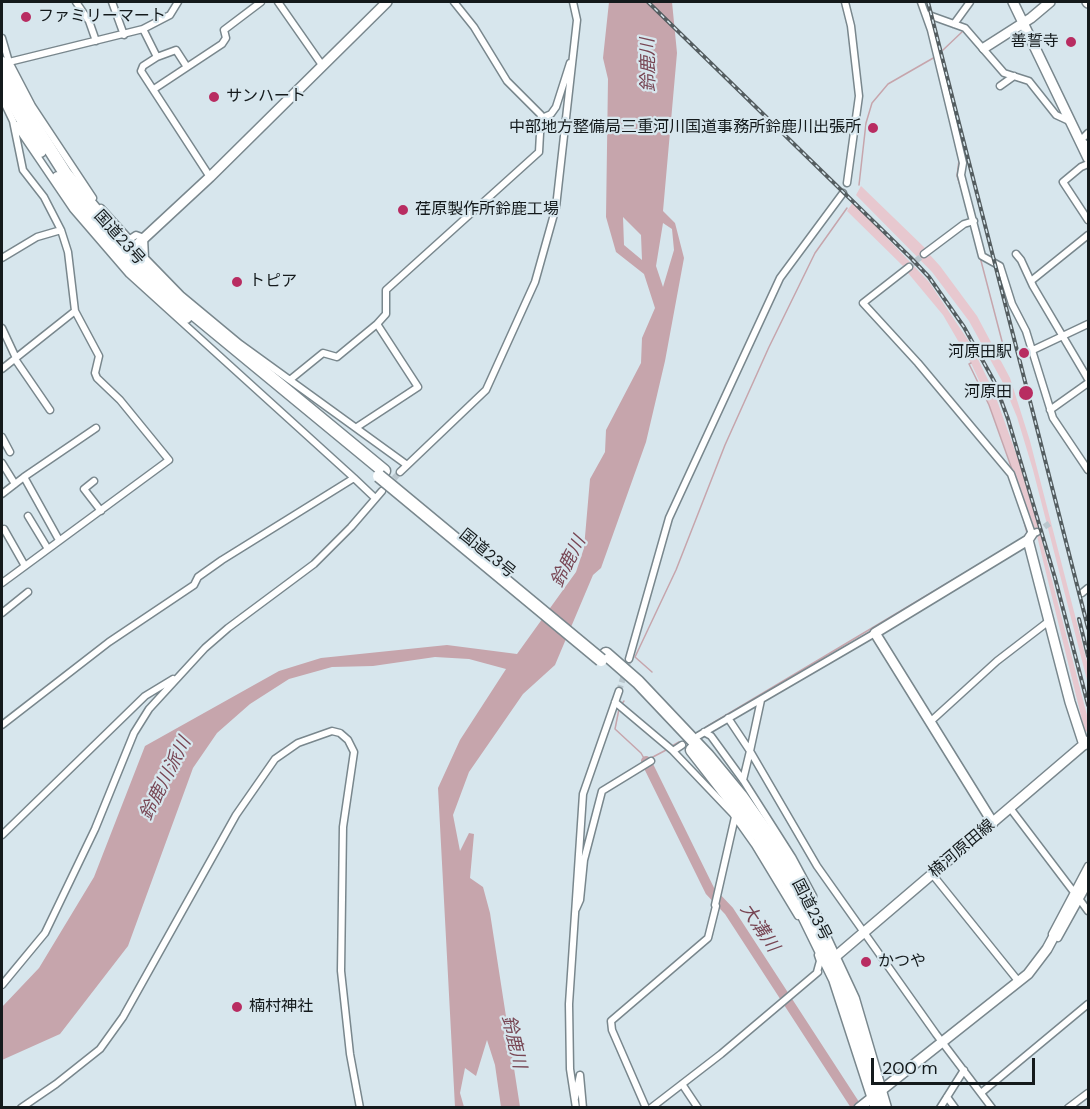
<!DOCTYPE html>
<meta charset="utf-8">
<style>
body{margin:0}
#map{position:relative;width:1090px;height:1109px;overflow:hidden;background:#d7e6ed;font-family:"DM Sans",sans-serif}
canvas{display:block}
.frame{position:absolute;inset:0;border:3px solid #141a1c;pointer-events:none}
.scale{position:absolute;left:871px;top:1058px;width:164px;height:27px;box-sizing:border-box;border:3px solid #141a1c;border-top:0;padding-left:8px;font-size:18px;line-height:21px;white-space:nowrap;color:#141a1c;-webkit-text-stroke:4px #d7e6ed;paint-order:stroke}
</style>
<div id="map">
<canvas width="1090" height="1109"></canvas>
<div class="frame"></div>
<div class="scale">200 m</div>
</div>
<script>
const ctx = document.querySelector('canvas').getContext('2d');
ctx.lineJoin = 'round';
function fill(path, color) {
  ctx.fillStyle = color;
  ctx.fill(path, 'evenodd');
}
function shape(rows) {
  const path = new Path2D();
  for (const r of rows) {
    path.moveTo(r[0], r[1]);
    for (let i = 2; i < r.length; i += 2) path.lineTo(r[i], r[i + 1]);
  }
  return path;
}
function stroke(path, color, width, dash) {
  ctx.strokeStyle = color;
  ctx.lineWidth = width;
  ctx.lineCap = dash ? 'butt' : 'round';
  ctx.setLineDash(dash || []);
  ctx.stroke(path);
}
function write(font, color, halo, rows, align = 'center') {
  ctx.font = font + ' "DM Sans","Noto Sans JP",sans-serif';
  ctx.lineWidth = 4.5;
  ctx.setLineDash([]);
  ctx.textBaseline = 'middle';
  ctx.strokeStyle = halo;
  ctx.fillStyle = color;
  for (const [text, x, y, turn = 0] of rows) {
    ctx.save();
    ctx.translate(x, y);
    ctx.rotate((+turn || 0) * Math.PI / 180);
    ctx.textAlign = isNaN(turn) ? turn : align;
    if (halo) ctx.strokeText(text, 0, 0);
    ctx.fillText(text, 0, 0);
    ctx.restore();
  }
}
fill(shape([
 [861,186,925,248,923,253,927,257,930,255,940,266,977,316,1010,378,1030,441,1088,666,1088,684,1033,470,1017,417,1002,381,969,321,932,272,856,195],
 [853,202,929,282,970,343,994,392,1019,462,1039,530,1088,719,1088,731,1085,732,1036,532,984,391,971,363,943,315,908,273,911,270,908,266,904,267,847,211]
]), '#e7c8cf');
fill(shape([
 [609,2,672,2,677,53,663,211,675,223,684,258,665,361,646,442,601,568,593,575,555,665,523,694,469,772,453,815,460,851,469,833,474,834,470,878,483,887,490,913,520,1107,501,1107,495,1065,487,1040,476,1076,465,1068,460,1093,464,1107,455,1107,438,788,460,740,506,669,469,659,435,657,373,666,332,667,289,679,250,704,217,733,193,768,128,946,60,1034,2,1060,2,1007,39,968,94,877,145,746,279,671,321,658,447,645,517,654,576,572,584,548,590,479,605,452,606,430,641,363,642,338,655,308,644,274,616,252,606,217,608,79,603,58],
 [623,217,641,235,642,260,624,245],
 [663,223,672,229,674,250,663,287,656,266]
]), '#c6a5ac');
stroke(shape([
 [943,50,963,31],
 [951,125,958,156],
 [959,160,957,176,962,191],
 [859,185,866,123,872,103,888,84,935,57],
 [980,257,1003,345,996,349],
 [971,363,969,364,989,405,1013,472],
 [652,672,635,657,676,570,725,445,769,347,815,253,847,208],
 [621,705,624,701],
 [619,709,615,729,641,753,645,760],
 [706,727,1023,538,1027,533,1021,510],
 [672,746,679,742],
 [651,758,668,749]
]), '#c6a5ac', 1.5);
stroke(shape([
 [646,761,710,891,729,911,857,1108]
]), '#c6a5ac', 10);
stroke(shape([
 [909,267,924,254],
 [388,485,400,472],
 [1037,532,1050,523],
 [619,691,629,659]
]), '#bac7ce', 6, [6, 3]);
const street = shape([
 [76,2,89,21,96,41],
 [112,2,124,35],
 [278,2,322,65],
 [845,2,851,26,859,96,847,183],
 [921,2,931,30,953,121,963,163,961,175,982,256,1000,266,1012,304,1026,331,1053,418,1088,470],
 [926,14,965,28,1004,73,1029,81,1056,115,1069,121],
 [954,24,970,2],
 [143,29,157,57,143,66,141,71,210,177],
 [2,38,9,62,32,106,93,198],
 [157,57,176,50,187,67],
 [9,62,143,29,170,15,178,2],
 [1000,86,1014,76],
 [154,89,222,44,226,38,224,30,261,2],
 [2,98,13,121,23,170,44,197,61,230,68,252,75,311,99,356,95,373,97,378,120,400,169,460,2,583],
 [542,118,551,114,556,107,570,63],
 [16,125,73,209,129,274,354,478],
 [1088,133,1081,140,1088,146],
 [1088,164,1081,167,1063,182,1088,220],
 [101,208,132,242],
 [130,239,136,235,144,238,145,258,181,295,240,344,407,465],
 [924,254,964,224,974,221],
 [1016,254,1021,260,1033,286,1088,379],
 [2,258,37,237,61,230],
 [909,267,863,303,918,363,1011,474,1032,534,1037,532],
 [1031,281,1088,235],
 [2,328,16,358],
 [1033,350,1088,324],
 [15,359,50,410],
 [2,369,75,311],
 [291,379,323,353,337,357,377,324],
 [1050,410,1088,383],
 [357,427,418,387,377,324,386,314,386,290,539,152,541,115,507,81,474,27,454,2],
 [2,437,10,452],
 [2,463,15,484],
 [400,472,486,390,535,282,556,207,577,20,573,2],
 [24,477,96,428],
 [94,481,84,489,101,511],
 [2,494,24,477,59,540],
 [28,516,48,549],
 [4,529,25,566],
 [1082,593,1088,588],
 [2,613,28,592],
 [629,659,669,518,681,492,780,278,843,193],
 [761,700,750,751,817,866,936,1034,992,1108],
 [615,702,672,750,733,814,755,845,798,916],
 [728,718,750,751,743,780],
 [930,722,997,661,1049,621],
 [2,725,109,642,194,585,198,577,222,560,354,478,375,498],
 [704,732,711,736,743,780,792,857,813,896,807,900],
 [698,736,875,633],
 [673,751,682,745],
 [1010,808,1073,891],
 [2,835,145,696,173,679],
 [932,874,1019,982],
 [1080,900,1088,911],
 [715,905,735,817],
 [576,909,580,900,584,860,602,791,651,761],
 [1052,934,1088,866],
 [1058,938,1088,884],
 [817,972,820,961,818,955],
 [2,985,45,933,95,829,134,733,149,709,205,648,228,628,314,564,351,527,382,491],
 [580,1075,583,1108],
 [682,1084,698,1108],
 [981,1093,1088,1004],
 [947,1097,955,1108],
 [575,1098,580,1075],
 [21,1108,56,1084,100,1049,123,1017,236,815,275,759,298,743,332,731,340,733,348,740,354,752,343,827,341,971,350,1054,360,1108],
 [576,1108,570,1069,569,1004,583,794,619,691],
 [646,1108,612,1030,611,1021,708,938,716,906],
 [651,1108,721,1054,818,972],
 [940,1108,964,1070],
 [1068,1108,1088,1093]
]);
const secondary = shape([
 [1013,2,1088,158],
 [1087,2,1088,3],
 [984,48,1031,18,1050,2],
 [127,254,210,177,387,2],
 [1032,534,1028,540,1070,702,1084,745],
 [993,823,875,633,1028,540],
 [835,957,1088,741],
 [859,1108,1028,974,1047,949,1088,873]
]);
const highway = shape([
 [2,63,32,121,65,173,129,251,184,306,384,471],
 [2,83,40,151],
 [58,178,123,258,186,317],
 [606,654,638,682,708,756,741,796,777,847,798,881,853,999,885,1108],
 [692,750,759,836,789,885,835,979,877,1108]
]);
stroke(street, '#79878d', 9);
stroke(secondary, '#79878d', 12);
stroke(highway, '#79878d', 15);
stroke(street, '#fff', 6);
stroke(secondary, '#fff', 9);
stroke(highway, '#fff', 12);
const rail = shape([
 [648,2,911,258,929,277,964,327,994,381,1008,419,1055,578,1088,705],
 [928,2,1088,628],
 [1079,619,1088,656]
]);
stroke(rail, '#545d60', 4);
stroke(rail, '#d7e6ed', 1.5, [4.5]);
const highwayBridge = shape([
 [379,476,601,660]
]);
stroke(highwayBridge, '#79878d', 15, []);
stroke(highwayBridge, '#fff', 12);
for (const [x, y, r, color] of [
 [26,17,6,"#b82c61"],
 [1071,42,6,"#b82c61"],
 [214,97,6,"#b82c61"],
 [873,128,6,"#b82c61"],
 [403,210,6,"#b82c61"],
 [237,282,6,"#b82c61"],
 [1024,353,6,"#b82c61"],
 [1026,393,8,"#b82c61"],
 [866,962,6,"#b82c61"],
 [237,1007,6,"#b82c61"]
]) {
  const dot = new Path2D();
  dot.arc(x, y, r, 0, 2 * Math.PI);
  ctx.fillStyle = color;
  ctx.fill(dot);
  stroke(dot, '#d7e6ed', 2);
}
write('16px', '#141a1c', '#d7e6ed', [
 ["ファミリーマート",38,17],
 ["善誓寺",1059,42,"right"],
 ["サンハート",226,97],
 ["中部地方整備局三重河川国道事務所鈴鹿川出張所",861,128,"right"],
 ["荏原製作所鈴鹿工場",415,210],
 ["トピア",249,282],
 ["河原田駅",1012,353,"right"],
 ["河原田",1012,393,"right"],
 ["かつや",878,962],
 ["楠村神社",249,1007]
], 'left');
write('16px', '#141a1c', '#d7e6ed', [
 ["国道23号",119,238,48],
 ["国道23号",487,554,39],
 ["楠河原田線",962,849,-40],
 ["国道23号",811,910,63]
]);
write('italic 18px', '#774553', '#d7e6ed', [
 ["鈴鹿川",649,65,-91],
 ["鈴鹿川",569,562,-63],
 ["鈴鹿川派川",166,779,-63],
 ["大溝川",759,928,56],
 ["鈴鹿川",513,1042,77]
]);
</script>
